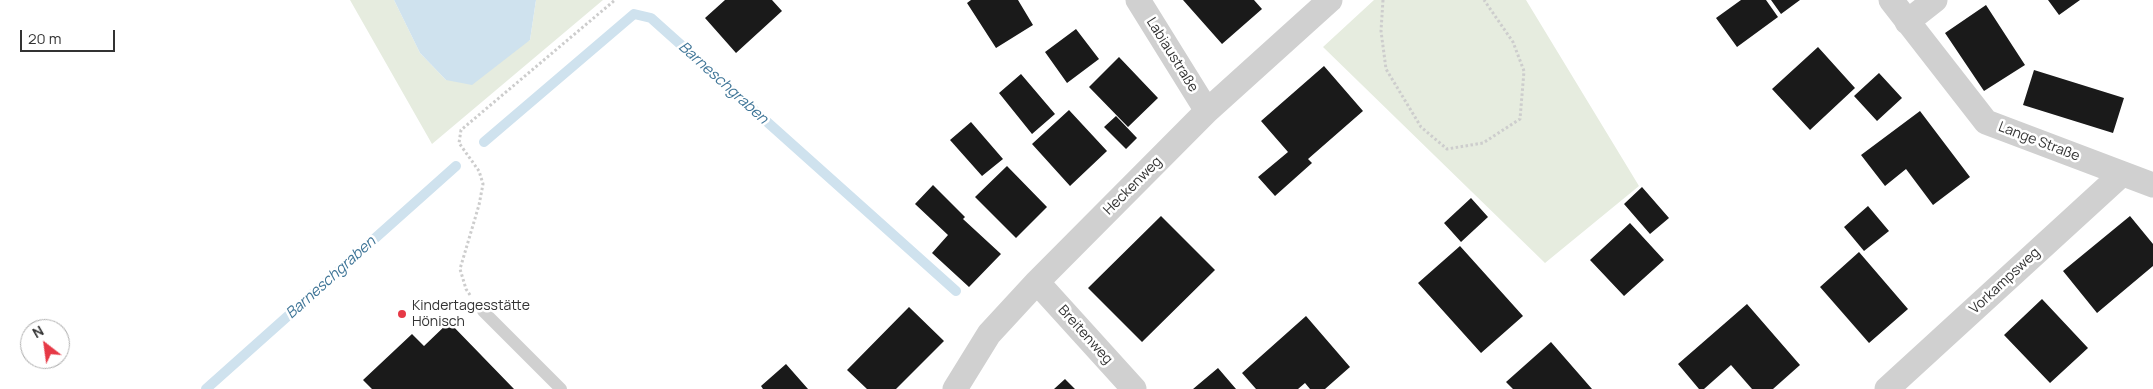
<!DOCTYPE html>
<meta charset="utf-8">
<style>
body{margin:0}
#map{position:relative;width:2153px;height:389px;overflow:hidden;background:#fff;font-family:Manrope,sans-serif}
canvas{display:block}
.north{position:absolute;left:20px;top:319px;width:50px;height:50px;box-sizing:border-box;background:#fff;border:1px solid #adadad;border-radius:50%;rotate:330deg;font-size:14px;font-weight:700;line-height:20px;text-align:center;color:#333}
.north::after{content:'';display:block;margin:auto;width:18px;height:22px;background:#e63946;clip-path:polygon(50% 0,100% 100%,50% 72%,0 100%)}
.scale{position:absolute;left:20px;top:30px;width:95px;height:22px;box-sizing:border-box;border:2px solid #333;border-top:0;padding-left:6px;font-size:15px;line-height:18px;white-space:nowrap;color:#333;-webkit-text-stroke:4px #fff;paint-order:stroke}
</style>
<div id="map">
<canvas width="2153" height="389"></canvas>
<div class="north">N</div>
<div class="scale">20 m</div>
</div>
<script>
const ctx = document.querySelector('canvas').getContext('2d');
ctx.lineJoin = 'round';
function fill(path, color) {
  ctx.fillStyle = color;
  ctx.fill(path, 'evenodd');
}
function shape(rows) {
  const path = new Path2D();
  for (const r of rows) {
    path.moveTo(r[0], r[1]);
    for (let i = 2; i < r.length; i += 2) path.lineTo(r[i], r[i + 1]);
  }
  return path;
}
function stroke(path, color, width, dash) {
  ctx.strokeStyle = color;
  ctx.lineWidth = width;
  ctx.lineCap = dash ? 'butt' : 'round';
  ctx.setLineDash(dash || []);
  ctx.stroke(path);
}
function write(font, color, halo, rows, align = 'center') {
  ctx.font = font + ' Manrope,sans-serif';
  ctx.lineWidth = 5;
  ctx.setLineDash([]);
  ctx.textBaseline = 'middle';
  ctx.strokeStyle = halo;
  ctx.fillStyle = color;
  for (const [text, x, y, turn = 0] of rows) {
    ctx.save();
    ctx.translate(x, y);
    ctx.rotate((+turn || 0) * Math.PI / 180);
    ctx.textAlign = isNaN(turn) ? turn : align;
    if (halo) ctx.strokeText(text, 0, 0);
    ctx.fillText(text, 0, 0);
    ctx.restore();
  }
}
fill(shape([
 [350,0,394,0,420,53,446,80,530,40,536,0,603,0,432,144],
 [1374,0,1526,0,1639,186,1545,263,1323,47]
]), '#e6ecdf');
fill(shape([
 [394,0,536,0,530,40,472,85,446,80,420,53]
]), '#cfe2ee');
stroke(shape([
 [484,142,634,14,651,18,956,291],
 [206,389,456,166]
]), '#cfe2ee', 10);
fill(shape([
 [725,0,772,0,782,11,736,53,705,18],
 [971,0,1018,0,1033,25,996,48,967,3],
 [1183,0,1254,0,1262,9,1222,44],
 [1741,0,1766,0,1778,17,1737,47,1716,18],
 [1771,0,1800,0,1781,14],
 [2048,0,2080,0,2059,15],
 [1986,5,2025,65,1984,91,1945,33],
 [1076,29,1099,59,1067,83,1045,52],
 [1818,47,1855,88,1810,130,1772,89],
 [1119,57,1158,98,1128,127,1089,87],
 [1324,66,1363,111,1308,159,1312,163,1275,196,1258,177,1288,152,1261,121],
 [2034,70,2124,98,2113,133,2023,105],
 [1879,73,1902,98,1877,121,1854,96],
 [1021,74,1055,114,1032,134,999,93],
 [1069,110,1107,151,1070,186,1032,144],
 [1920,111,1970,177,1933,205,1906,169,1885,186,1861,155],
 [1116,116,1137,138,1126,149,1104,127],
 [971,122,1003,159,982,176,950,140],
 [1007,166,1047,207,1016,238,975,197],
 [933,185,965,217,963,219,1001,254,969,287,932,253,948,235,915,204],
 [1642,187,1669,218,1650,234,1624,204],
 [1471,198,1488,217,1461,242,1444,223],
 [1868,206,1889,231,1864,251,1844,227],
 [1161,216,1215,270,1142,342,1088,288],
 [2130,216,2153,244,2153,266,2097,313,2063,271],
 [1630,223,1664,260,1624,296,1590,260],
 [1460,246,1523,316,1481,353,1418,283],
 [1859,252,1908,309,1869,343,1820,287],
 [2042,299,2088,348,2050,383,2004,335],
 [1747,304,1800,365,1773,389,1752,389,1731,365,1704,389,1699,389,1678,364],
 [909,307,944,341,896,389,867,389,847,370],
 [1306,316,1350,367,1325,389,1310,389,1305,383,1298,389,1256,389,1242,373],
 [449,322,514,389,372,389,363,380,412,334,424,346],
 [1551,342,1592,389,1513,389,1506,382],
 [786,364,808,389,763,389,761,386],
 [1218,368,1236,389,1193,389],
 [1065,379,1075,389,1054,389]
]), '#1a1a1a');
stroke(shape([
 [1383,0,1381,31,1386,69,1421,127,1447,149,1483,143,1520,119,1524,71,1513,42,1484,0],
 [470,295,466,289,460,269,479,205,483,184,479,171,459,143,461,130,615,0]
]), '#cdcdcd', 3, [2.5, 2.5]);
stroke(shape([
 [483,311,561,389]
]), '#d0d0d0', 12);
stroke(shape([
 [1138,0,1207,111],
 [1891,0,1986,122,2153,185],
 [1907,22,1935,0],
 [1037,282,1134,389],
 [955,389,989,334,1037,282,1207,111,1330,0],
 [1887,389,2122,174]
]), '#d0d0d0', 25);
for (const [x, y, r, color] of [
 [402,314,5,"#e63946"]
]) {
  const dot = new Path2D();
  dot.arc(x, y, r, 0, 2 * Math.PI);
  ctx.fillStyle = color;
  ctx.fill(dot);
  stroke(dot, '#fff', 2);
}
write('14px', '#333', '#fff', [
 ["Labiaustraße",1172,55,58],
 ["Lange Straße",2039,142,21],
 ["Heckenweg",1133,186,-45],
 ["Vorkampsweg",2005,281,-43],
 ["Breitenweg",1085,335,48]
]);
write('14px', '#333', '#fff', [
 ["Kindertagesstätte",412,306],
 ["Hönisch",412,322]
], 'left');
write('italic 15px', '#3f7597', '#fff', [
 ["Barneschgraben",723,83,42],
 ["Barneschgraben",331,278,-42]
]);
</script>
